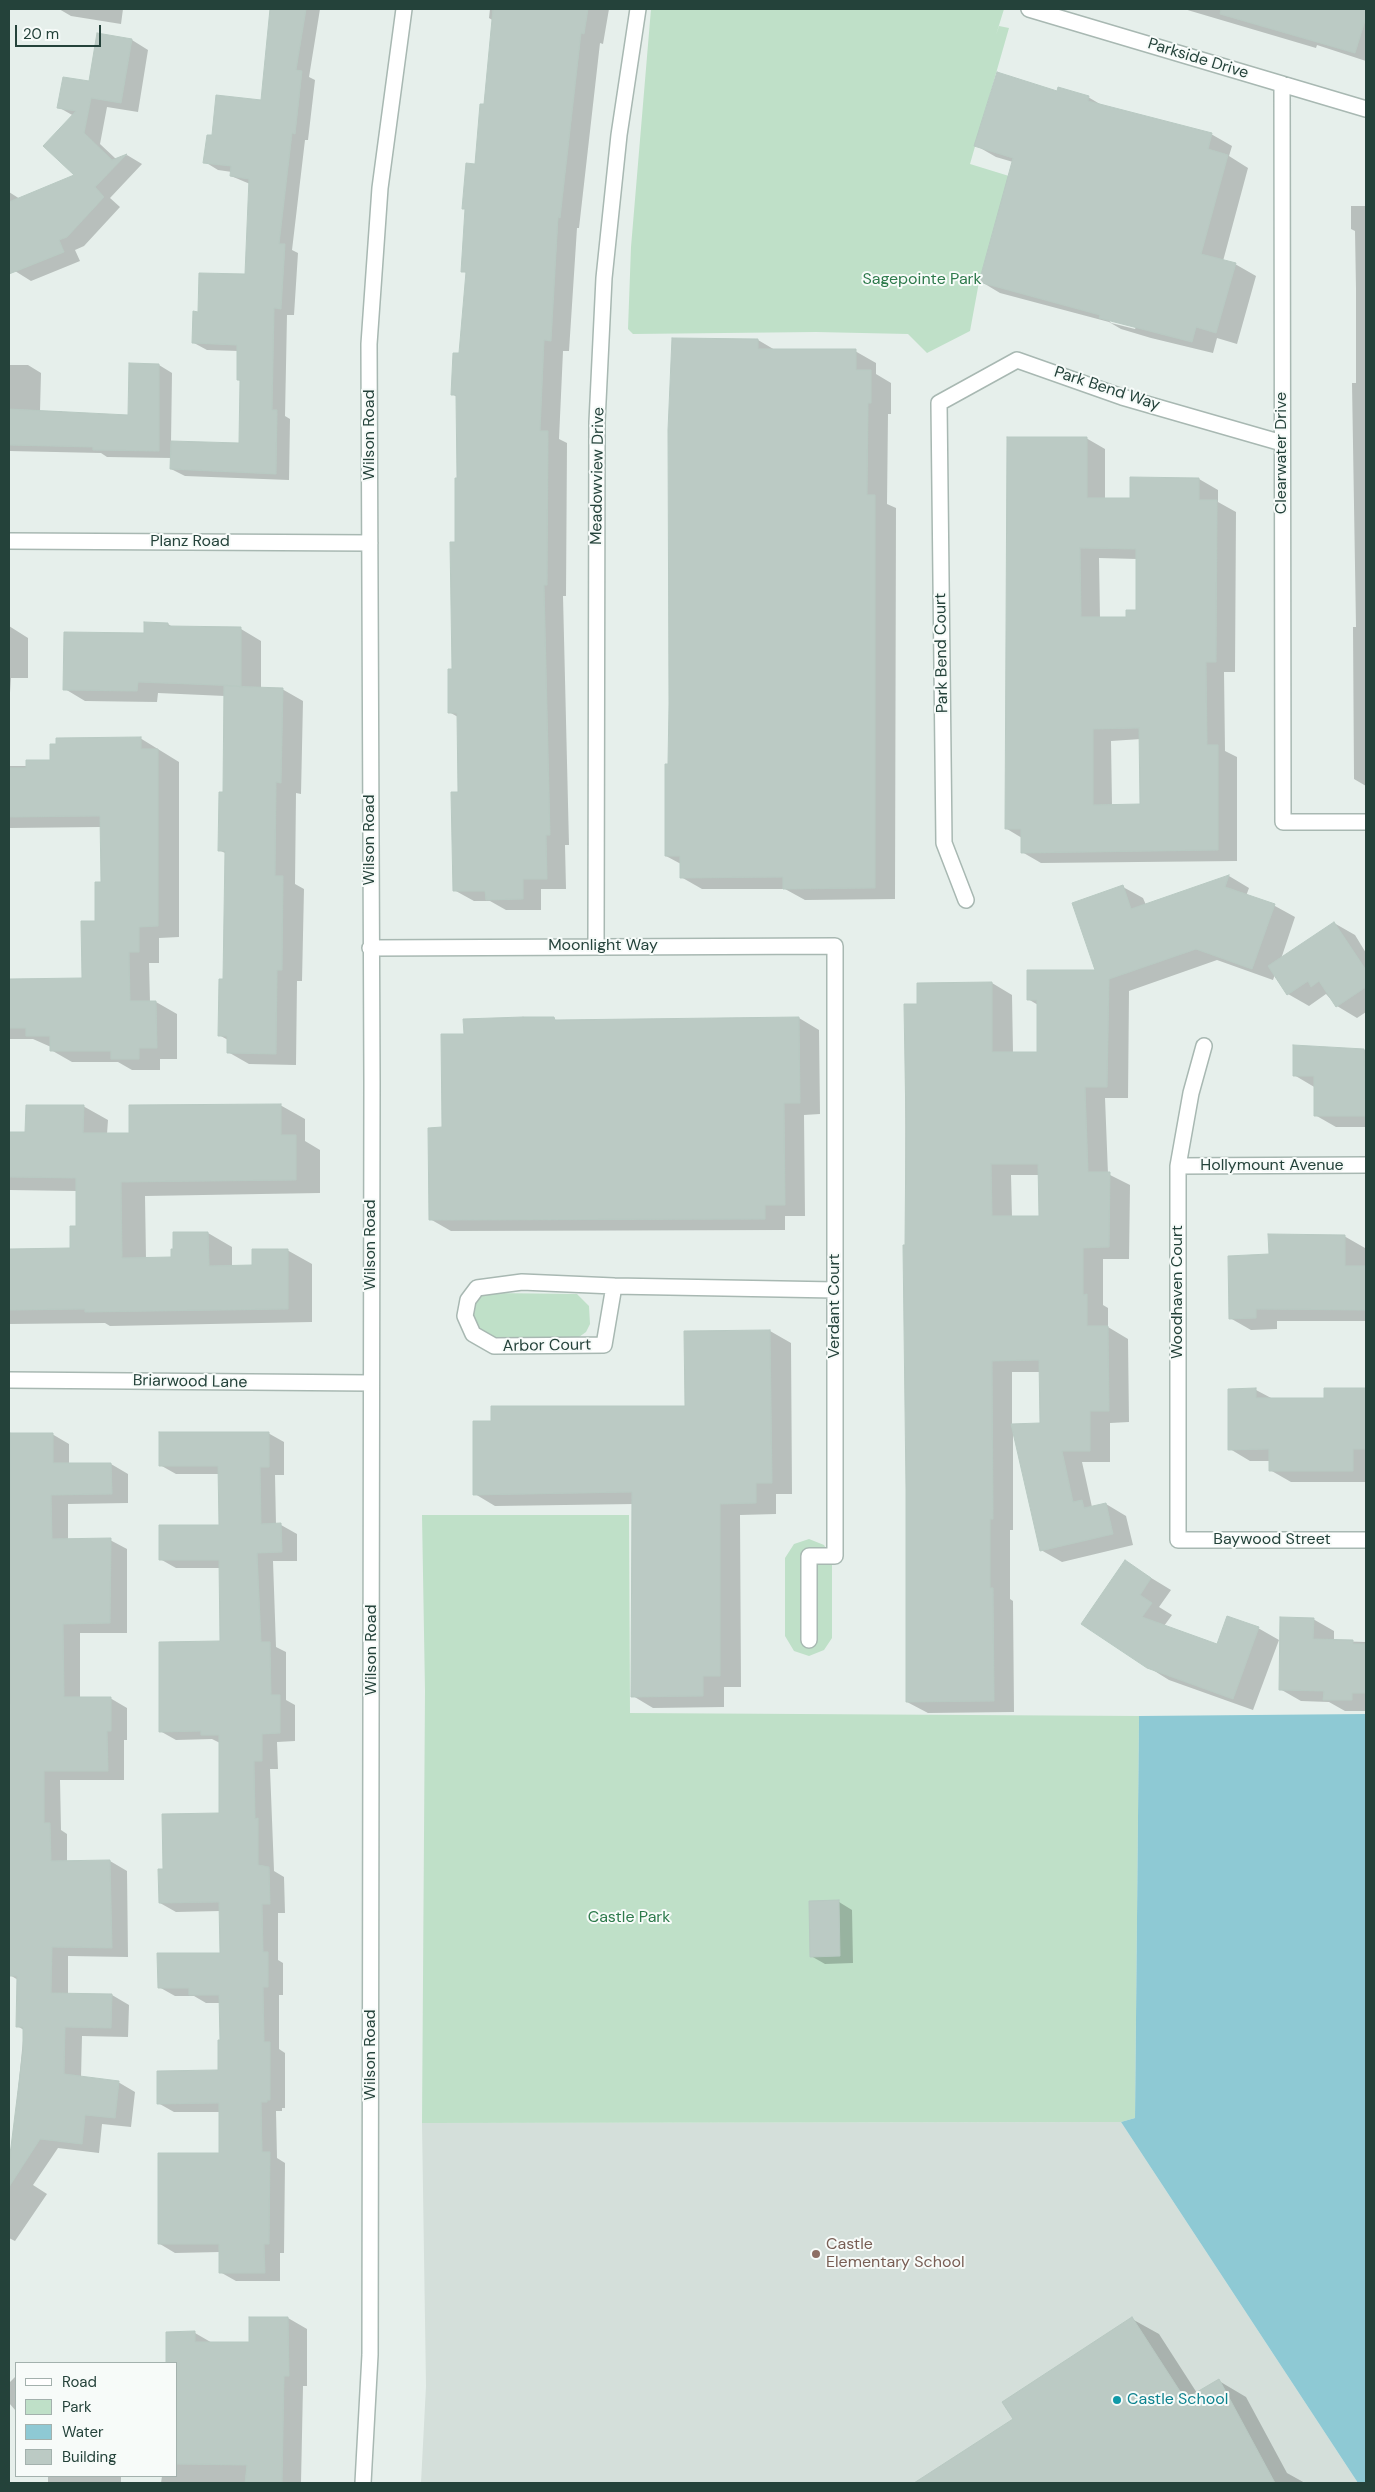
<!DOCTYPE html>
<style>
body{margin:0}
#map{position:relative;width:1375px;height:2492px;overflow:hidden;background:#e6efeb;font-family:"DM Sans",sans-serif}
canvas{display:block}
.frame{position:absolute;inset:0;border:10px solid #24423a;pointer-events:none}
.legend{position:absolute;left:15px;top:2362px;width:162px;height:115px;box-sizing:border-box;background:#f7fbf9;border:1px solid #a3b1ad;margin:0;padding:6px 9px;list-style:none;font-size:15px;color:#24423a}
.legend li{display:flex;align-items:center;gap:10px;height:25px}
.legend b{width:25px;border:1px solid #a3b1ad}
.scale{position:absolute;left:15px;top:25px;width:86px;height:22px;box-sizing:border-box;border:2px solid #24423a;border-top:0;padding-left:6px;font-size:15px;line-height:18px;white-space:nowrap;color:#24423a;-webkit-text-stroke:4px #f7fbf9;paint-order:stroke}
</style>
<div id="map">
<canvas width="1375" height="2492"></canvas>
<div class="frame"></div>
<ul class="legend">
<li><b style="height:6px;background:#fff"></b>Road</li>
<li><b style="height:14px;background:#bfe0c8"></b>Park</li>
<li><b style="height:14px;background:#8ec9d4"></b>Water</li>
<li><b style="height:14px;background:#bbcac4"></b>Building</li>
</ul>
<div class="scale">20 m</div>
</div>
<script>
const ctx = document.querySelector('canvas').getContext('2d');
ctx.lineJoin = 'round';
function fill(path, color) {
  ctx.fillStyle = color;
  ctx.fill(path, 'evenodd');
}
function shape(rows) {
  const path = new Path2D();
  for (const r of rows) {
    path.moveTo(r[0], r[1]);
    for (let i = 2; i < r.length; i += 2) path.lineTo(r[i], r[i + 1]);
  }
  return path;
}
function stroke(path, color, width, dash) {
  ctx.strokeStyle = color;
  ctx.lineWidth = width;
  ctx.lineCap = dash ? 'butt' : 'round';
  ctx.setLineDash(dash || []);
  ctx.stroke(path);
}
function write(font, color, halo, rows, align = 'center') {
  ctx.font = font + ' "DM Sans",sans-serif';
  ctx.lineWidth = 4;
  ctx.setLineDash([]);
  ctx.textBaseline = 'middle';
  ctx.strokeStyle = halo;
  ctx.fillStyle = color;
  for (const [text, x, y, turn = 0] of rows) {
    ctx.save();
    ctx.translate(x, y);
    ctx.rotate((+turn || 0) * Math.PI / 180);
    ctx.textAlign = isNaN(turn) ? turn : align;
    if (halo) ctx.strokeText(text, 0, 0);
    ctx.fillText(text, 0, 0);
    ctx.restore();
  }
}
fill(shape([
 [1121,2122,1358,2483,421,2483,426,2386,422,2123]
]), '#d4dfda');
fill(shape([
 [651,9,1004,9,996,35,999,26,1009,28,970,164,1009,176,979,282,970,331,927,353,908,334,816,332,633,334,628,329,631,247],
 [491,1293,577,1294,589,1306,590,1324,586,1332,579,1337,569,1339,490,1340,479,1336,469,1310,476,1298],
 [422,1515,629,1515,630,1713,1139,1716,1135,2118,1121,2122,422,2123,425,1691],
 [809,1539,824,1545,832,1560,832,1638,824,1650,809,1656,794,1651,785,1636,785,1558,794,1544]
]), '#bfe0c8');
fill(shape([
 [1366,1714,1366,2483,1358,2483,1121,2122,1135,2118,1139,1716]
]), '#8ec9d4');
fill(shape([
 [59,9,123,9,121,24,71,16],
 [272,9,320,9,309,77,315,80,308,140,305,140,292,250,298,253,294,315,287,315,285,416,290,419,289,480,185,476,171,469,172,458,107,457,101,453,9,451,9,365,28,365,41,373,40,411,61,411,67,415,129,416,159,365,172,373,171,443,240,445,241,381,238,380,239,351,207,350,194,343,200,313,246,275,250,184,231,176,232,172,218,170,205,162,213,136,262,102],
 [490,9,609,9,603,44,600,43,579,228,577,228,569,351,563,351,559,439,567,443,566,596,563,596,569,845,565,845,566,889,541,889,541,910,506,910,490,901,474,901,454,890,459,794,458,717,449,712,453,670,458,480,457,397,452,394,460,354,467,273,462,271,466,210,464,208,476,165,485,106,494,21,489,18],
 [1184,9,1366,9,1366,61,1317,45,1316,48],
 [98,34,132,40,148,50,138,112,107,107,100,144,116,159,127,155,142,164,110,198,120,207,84,246,75,250,80,261,31,281,15,271,9,260,9,192,20,199,76,176,74,116,58,107,90,83],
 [1058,92,1088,97,1105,107,1211,134,1232,146,1229,156,1248,168,1223,261,1235,264,1256,276,1237,344,1217,338,1213,353,1151,338,1121,329,1109,322,1000,293,980,281,1013,162,996,157,975,145],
 [1108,319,1136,327,1135,329,1111,323],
 [1351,206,1366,206,1366,786,1354,779,1353,627,1356,627,1352,383,1356,383,1356,289,1355,231,1351,229],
 [758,340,775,350,855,351,876,363,876,374,891,383,891,414,888,414,887,504,896,508,895,899,805,900,785,889,702,889,681,877,681,864,666,856,669,765],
 [1086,438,1105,449,1105,499,1131,499,1199,479,1218,490,1218,502,1236,512,1235,672,1224,672,1225,751,1237,757,1237,861,1041,863,1022,852,1022,838,1007,829],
 [1099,558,1137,559,1138,611,1128,618,1100,619],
 [1141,739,1141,806,1112,806,1111,741],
 [168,624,174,628,241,629,261,641,261,688,282,689,303,701,301,794,296,793,295,884,304,889,302,981,297,981,296,1065,249,1064,228,1052,228,1040,219,1035,224,980,227,854,219,850,225,794,225,696,158,693,157,702,85,701,65,689,145,634],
 [9,626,28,638,28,678,11,678,10,693],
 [140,738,179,762,179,937,159,938,159,963,149,963,150,1002,156,1002,177,1014,177,1059,160,1059,160,1070,132,1070,118,1062,72,1062,51,1050,51,1047,33,1039,9,1039,9,980,83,980,96,923,102,884,101,827,9,828,9,766,27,766,52,761],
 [1229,876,1249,888,1246,896,1275,906,1295,917,1281,959,1334,923,1355,935,1366,953,1366,1012,1357,1018,1337,1006,1326,994,1309,1006,1288,994,1275,974,1273,980,1217,960,1129,991,1128,1098,1105,1098,1108,1174,1130,1185,1129,1259,1103,1259,1103,1305,1108,1308,1108,1327,1128,1339,1129,1422,1110,1423,1110,1462,1082,1462,1092,1507,1106,1504,1126,1516,1133,1545,1062,1562,1041,1550,1013,1431,1013,1530,1010,1530,1010,1599,1013,1601,1014,1712,928,1713,907,1702,905,1005,919,1005,992,983,1012,995,1013,1053,1039,1053,1038,1005,1028,999,1097,971,1123,887,1143,898,1146,905],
 [1011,1175,1039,1175,1040,1217,1012,1217],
 [1012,1372,1041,1372,1041,1424,1012,1425],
 [799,1018,819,1030,820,1114,804,1115,805,1216,785,1216,785,1230,451,1231,430,1219,444,1129,465,1035,465,1021],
 [1295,1047,1366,1050,1366,1127,1336,1127,1315,1115,1316,1088,1294,1075],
 [280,1105,305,1119,305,1141,320,1150,320,1193,145,1196,146,1259,172,1258,208,1233,232,1247,232,1266,253,1266,287,1250,312,1264,312,1322,110,1326,105,1323,9,1324,9,1250,72,1249,77,1227,77,1191,9,1190,9,1133,26,1133,83,1106,108,1120,107,1134,130,1134],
 [1344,1236,1365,1248,1366,1321,1277,1321,1277,1329,1251,1330,1230,1318,1270,1255],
 [770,1331,791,1343,792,1494,776,1494,776,1514,740,1515,741,1687,724,1687,724,1707,653,1708,633,1696,634,1504,495,1506,475,1494,686,1407,685,1332],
 [1366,1389,1366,1482,1291,1482,1270,1470,1270,1461,1250,1461,1230,1449,1229,1390,1256,1390,1273,1399,1326,1399,1325,1390],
 [268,1433,284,1442,284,1475,275,1475,276,1525,281,1525,297,1534,297,1561,273,1561,276,1647,286,1652,286,1700,295,1705,295,1741,277,1742,278,1769,270,1769,274,1871,284,1877,285,1913,278,1913,278,1960,283,1963,283,1995,279,1995,279,2049,285,2053,285,2108,282,2108,282,2111,276,2111,277,2158,285,2163,284,2253,280,2253,280,2281,236,2281,220,2272,220,2252,175,2253,160,2244,220,2154,220,2112,174,2112,158,2103,220,2071,221,2041,221,2003,206,2003,194,1996,175,1996,159,1987,221,1954,220,1911,176,1912,160,1903,164,1870,220,1814,220,1743,212,1739,176,1740,160,1731,221,1643,220,1568,176,1568,160,1559,220,1526,219,1474,176,1474,160,1465],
 [52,1434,69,1444,69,1464,111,1464,128,1474,128,1503,68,1504,68,1540,110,1540,127,1549,127,1633,80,1633,80,1698,110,1698,127,1708,127,1740,124,1740,124,1780,60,1780,61,1830,67,1834,67,1862,110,1861,127,1871,128,1957,68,1956,68,1994,112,1995,129,2005,128,2037,82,2036,81,2078,118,2082,135,2092,131,2127,102,2124,99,2153,58,2148,33,2185,47,2194,15,2241,9,2238,9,2148,12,2150,24,2030,17,2026,18,1980,10,1975,9,1951,9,1540,12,1540,9,1466],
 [1125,1562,1171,1590,1159,1607,1172,1615,1164,1626,1218,1646,1258,1628,1279,1640,1253,1710,1169,1680,1148,1667],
 [1313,1619,1334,1631,1334,1641,1366,1642,1366,1711,1345,1711,1329,1702,1301,1701,1280,1689],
 [839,1902,852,1910,853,1963,825,1964,811,1956],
 [288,2318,307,2329,307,2386,303,2386,301,2483,161,2483,162,2476,176,2476,176,2363,168,2363,167,2333,195,2333,214,2344,250,2344,250,2319],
 [1132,2319,1159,2334,1197,2393,1219,2381,1246,2397,1287,2473,1305,2483,921,2483,920,2481,1015,2420],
 [16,2376,16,2411,9,2403,9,2383],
 [48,2476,121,2476,121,2483,48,2483]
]), '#0003');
const building = shape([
 [270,9,306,9,296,70,302,71,295,134,292,133,279,244,285,244,281,309,274,308,272,410,277,410,276,474,170,469,171,441,239,443,240,380,237,380,237,345,192,343,193,311,198,312,199,273,245,274,249,179,230,176,231,166,203,163,207,135,212,135,216,95,261,100,270,9],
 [493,9,588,9,584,34,581,33,560,218,558,217,551,341,544,340,540,431,548,431,547,585,544,585,550,835,546,835,547,879,523,879,523,899,486,900,485,891,453,891,451,792,458,792,457,713,448,713,448,669,452,669,450,542,455,542,455,478,457,478,456,395,451,395,453,353,459,353,466,272,461,272,465,209,462,209,466,163,475,164,480,104,484,104,493,9],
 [1221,9,1366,9,1366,17,1355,53,1220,14,1221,9],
 [97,33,132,39,121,103,91,98,84,133,112,160,127,154,95,187,104,197,67,237,59,240,64,252,9,274,9,202,74,175,43,146,76,111,57,108,63,77,89,81,97,33],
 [997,72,1057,91,1058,87,1089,96,1088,101,1212,133,1208,149,1228,155,1201,254,1236,263,1216,333,1196,327,1192,342,1099,318,1100,315,979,282,1013,158,974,146,997,72],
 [672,338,758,339,758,349,856,349,856,370,871,370,871,403,868,403,867,495,875,495,875,888,783,889,783,877,680,878,680,856,665,856,665,764,668,764,669,704,668,430,672,338],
 [129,363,159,364,159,451,93,450,93,447,9,445,9,409,128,415,129,363],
 [1007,437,1087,437,1087,498,1130,498,1130,477,1199,478,1199,500,1217,500,1216,662,1206,662,1207,745,1218,745,1218,850,1021,853,1021,829,1005,829,1007,437],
 [1080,548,1136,549,1136,610,1126,610,1126,617,1081,617,1080,548],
 [1139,728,1140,804,1093,805,1093,729,1139,728],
 [144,622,168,623,168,626,241,627,241,686,138,682,137,691,63,690,64,632,144,633,144,622],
 [224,686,283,688,281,783,276,782,275,876,283,876,282,970,277,970,276,1054,227,1053,227,1036,218,1036,219,979,223,979,225,851,218,851,219,792,223,792,224,686],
 [141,737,141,749,158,749,158,926,139,927,139,952,129,952,130,1001,156,1001,157,1048,139,1048,139,1059,111,1059,111,1051,50,1051,50,1036,26,1036,26,1028,9,1028,9,979,82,978,81,921,95,921,95,882,101,882,100,816,9,817,9,768,26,768,26,760,50,760,50,744,56,744,56,738,141,737],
 [1229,875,1225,887,1275,904,1252,969,1196,949,1109,979,1107,1087,1085,1087,1088,1172,1110,1172,1109,1247,1083,1248,1083,1295,1087,1294,1087,1326,1108,1326,1109,1411,1090,1411,1090,1451,1062,1451,1073,1502,1082,1500,1084,1508,1106,1503,1113,1534,1040,1551,1011,1424,1040,1423,1039,1360,992,1361,993,1519,990,1519,990,1588,993,1588,994,1701,906,1702,906,1489,903,1245,905,1245,906,1126,904,1004,917,1004,917,983,992,982,992,1052,1037,1052,1037,1000,1027,1000,1027,970,1095,970,1072,903,1123,885,1131,909,1229,875],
 [991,1164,1038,1164,1039,1216,992,1216,991,1164],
 [1334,922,1366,970,1366,987,1336,1007,1319,981,1311,987,1308,981,1287,995,1268,966,1334,922],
 [523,1017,554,1017,555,1020,799,1017,800,1103,784,1103,785,1205,765,1205,765,1219,429,1220,428,1128,442,1127,441,1034,464,1034,463,1019,523,1017],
 [1293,1045,1364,1049,1366,1116,1314,1116,1314,1076,1293,1076,1293,1045],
 [281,1104,281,1135,296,1135,296,1180,121,1182,122,1258,171,1257,171,1249,173,1249,173,1232,208,1232,209,1266,252,1265,252,1249,288,1249,288,1309,85,1312,85,1309,9,1310,9,1249,70,1248,70,1226,76,1226,76,1178,9,1177,9,1132,25,1132,26,1105,84,1105,83,1133,129,1133,129,1105,281,1104],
 [1268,1234,1345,1235,1345,1266,1366,1266,1366,1310,1256,1309,1256,1318,1229,1319,1228,1256,1269,1254,1268,1234],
 [770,1330,772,1483,756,1483,756,1503,720,1504,720,1676,703,1676,703,1696,631,1697,632,1492,473,1495,473,1421,491,1421,491,1406,685,1406,684,1331,770,1330],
 [1256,1388,1256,1398,1324,1398,1324,1388,1366,1388,1366,1449,1353,1449,1353,1471,1269,1471,1269,1449,1228,1450,1228,1389,1256,1388],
 [159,1432,269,1432,269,1467,260,1467,261,1524,281,1523,282,1552,257,1553,261,1642,270,1642,271,1695,280,1695,280,1733,262,1734,262,1761,254,1761,255,1819,258,1818,258,1865,269,1867,270,1904,262,1904,263,1952,268,1952,268,1987,263,1987,264,2042,270,2042,270,2100,267,2100,267,2102,261,2102,262,2152,270,2152,269,2244,264,2244,265,2273,219,2273,219,2244,158,2244,158,2153,219,2153,219,2103,157,2104,157,2071,218,2070,218,2040,220,2040,219,1995,189,1995,189,1988,158,1988,157,1953,220,1953,219,1902,159,1903,158,1869,163,1869,162,1814,219,1813,219,1735,201,1735,201,1731,159,1732,159,1642,220,1641,219,1560,159,1560,159,1525,219,1525,218,1466,159,1466,159,1432],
 [10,1433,53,1433,53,1463,111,1463,112,1494,51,1495,52,1539,111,1538,110,1623,63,1624,64,1697,111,1697,111,1731,107,1731,108,1771,44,1771,44,1823,50,1823,51,1861,110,1860,112,1948,52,1947,51,1993,112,1994,111,2028,65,2027,64,2074,119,2081,115,2118,85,2115,82,2144,40,2139,9,2187,9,2163,23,2050,23,2027,16,2027,17,1976,9,1976,10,1433],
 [1125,1560,1151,1578,1140,1595,1152,1603,1142,1617,1217,1644,1227,1616,1259,1627,1233,1699,1147,1668,1081,1624,1125,1560],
 [1280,1617,1314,1618,1313,1639,1353,1640,1353,1644,1366,1644,1366,1693,1352,1693,1352,1700,1323,1700,1324,1691,1279,1690,1280,1617],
 [839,1900,840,1956,810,1957,809,1901,839,1900],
 [249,2317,288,2317,289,2376,284,2376,282,2483,245,2483,247,2465,176,2464,176,2363,166,2363,166,2332,195,2331,195,2342,249,2342,249,2317],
 [1132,2317,1185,2399,1219,2379,1275,2483,914,2483,1013,2419,1002,2402,1132,2317]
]);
fill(building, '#bbcac4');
stroke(building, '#b8c9c2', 1);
const minor = shape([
 [1029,9,1366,109],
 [1282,84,1283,822,1366,822],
 [9,541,370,543],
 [966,900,944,843,939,403,1017,360,1122,397,1282,443],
 [596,946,597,422,604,278,619,135,638,9],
 [370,948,835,946,835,1556,809,1556,809,1640],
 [1204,1046,1191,1093,1178,1166,1178,1540,1366,1540],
 [1178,1166,1366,1165],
 [614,1286,522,1282,477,1288,468,1300,465,1316,473,1334,494,1346,604,1345,614,1286,835,1290],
 [9,1380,370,1383],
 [363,2483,370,2355,372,1081,369,344,380,188,404,9]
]);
stroke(minor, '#a8b8b2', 18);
stroke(minor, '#fff', 15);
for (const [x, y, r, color] of [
 [816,2254,5,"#8d6e63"],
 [1117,2400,5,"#0f9aa8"]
]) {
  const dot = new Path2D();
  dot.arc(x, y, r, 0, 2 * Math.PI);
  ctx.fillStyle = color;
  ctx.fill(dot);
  stroke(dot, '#f7fbf9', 2);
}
write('16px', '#24423a', '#f7fbf9', [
 ["Parkside Drive",1198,59,17],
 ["Park Bend Way",1107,389,18],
 ["Wilson Road",370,435,-90],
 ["Clearwater Drive",1282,453,-90],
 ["Meadowview Drive",598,476,-89],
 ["Planz Road",190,542],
 ["Park Bend Court",942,653,-91],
 ["Wilson Road",370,840,-90],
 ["Moonlight Way",603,946],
 ["Hollymount Avenue",1272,1166],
 ["Wilson Road",371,1245,-90],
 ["Woodhaven Court",1178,1292,-90],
 ["Verdant Court",835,1306,-90],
 ["Arbor Court",547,1346,-1],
 ["Briarwood Lane",190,1382,1],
 ["Baywood Street",1272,1540],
 ["Wilson Road",372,1650,-90],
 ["Wilson Road",371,2055,-90]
]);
write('16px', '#2d7a4b', '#f7fbf9', [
 ["Sagepointe Park",922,280],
 ["Castle Park",629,1918]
]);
write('16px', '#785e54', '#f7fbf9', [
 ["Castle",826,2245],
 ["Elementary School",826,2263]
], 'left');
write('16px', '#0d838f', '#f7fbf9', [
 ["Castle School",1127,2400]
], 'left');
</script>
